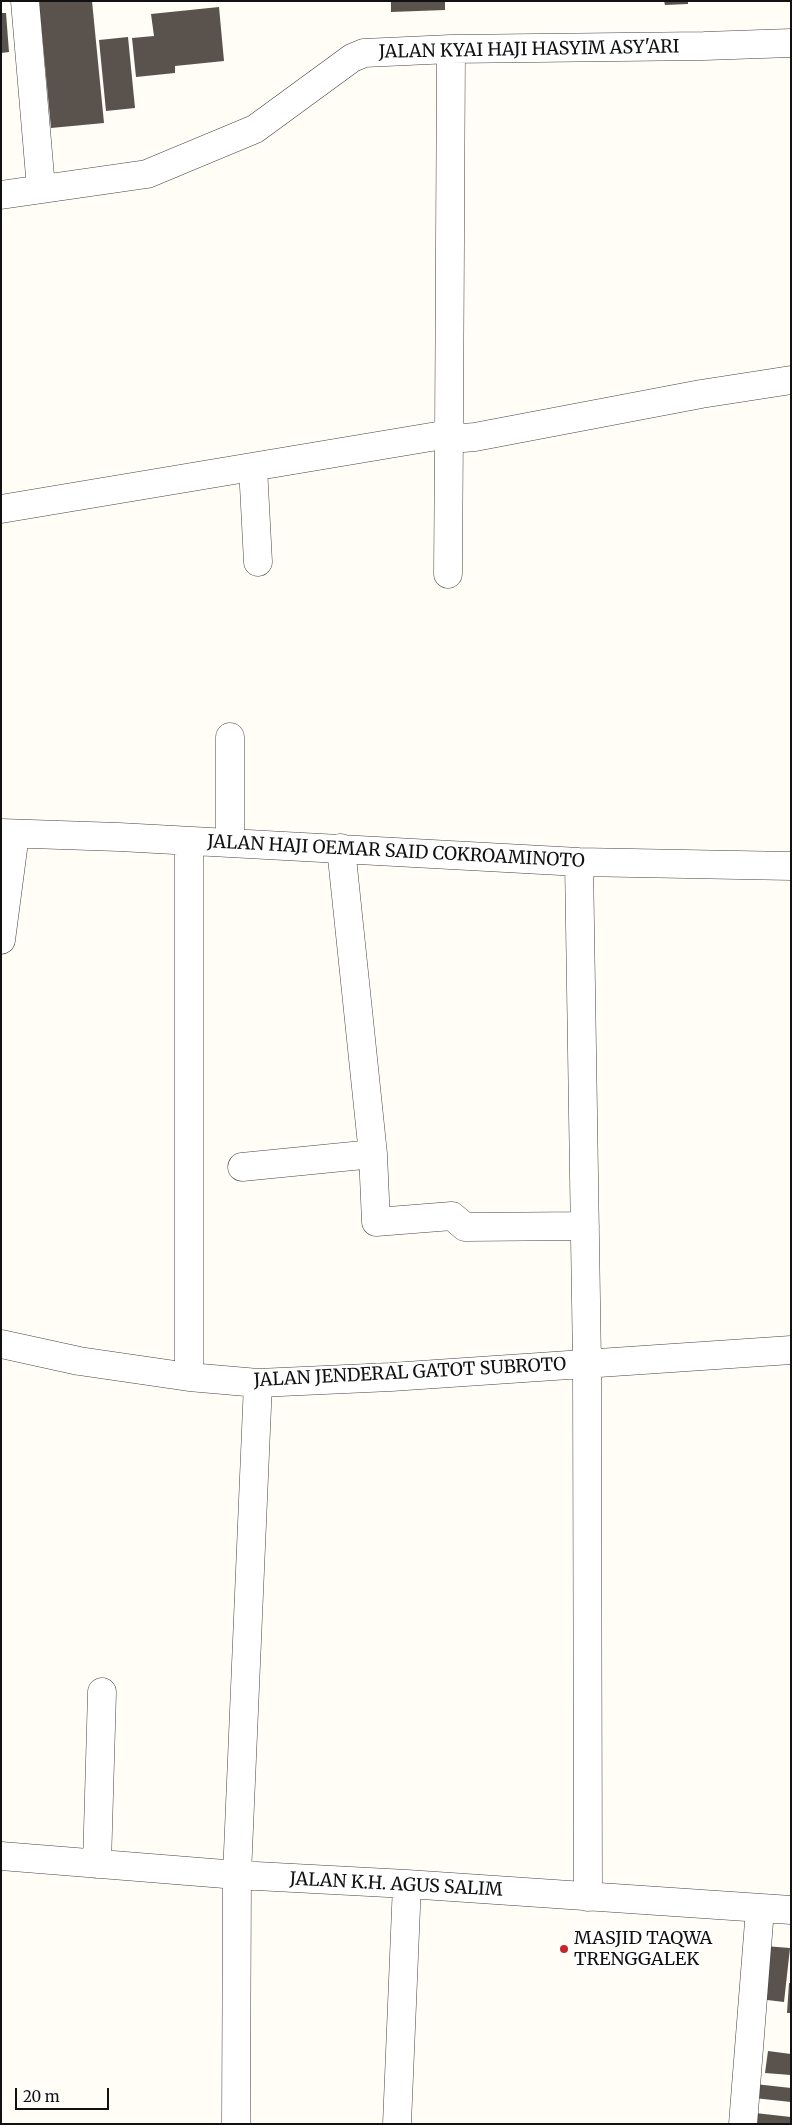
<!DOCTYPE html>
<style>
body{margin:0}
#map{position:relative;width:792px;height:2125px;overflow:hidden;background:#fffdf5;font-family:Merriweather,serif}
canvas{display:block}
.frame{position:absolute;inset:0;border:2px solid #111;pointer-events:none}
.scale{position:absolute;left:15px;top:2088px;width:94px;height:22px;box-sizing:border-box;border:2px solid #111;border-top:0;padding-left:6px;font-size:15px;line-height:18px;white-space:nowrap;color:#111;-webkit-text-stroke:4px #fff;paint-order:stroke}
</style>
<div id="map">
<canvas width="792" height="2125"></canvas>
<div class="frame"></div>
<div class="scale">20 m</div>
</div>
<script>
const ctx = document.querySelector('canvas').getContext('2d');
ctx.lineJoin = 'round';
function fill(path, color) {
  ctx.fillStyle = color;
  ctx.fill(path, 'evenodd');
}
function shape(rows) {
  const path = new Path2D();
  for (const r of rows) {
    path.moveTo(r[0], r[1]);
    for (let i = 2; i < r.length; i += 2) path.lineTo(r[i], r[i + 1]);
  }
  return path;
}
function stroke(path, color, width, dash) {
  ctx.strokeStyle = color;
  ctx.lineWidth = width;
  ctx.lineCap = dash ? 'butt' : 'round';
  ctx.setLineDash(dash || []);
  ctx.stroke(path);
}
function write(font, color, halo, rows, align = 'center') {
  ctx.font = font + ' Merriweather,serif';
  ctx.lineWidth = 5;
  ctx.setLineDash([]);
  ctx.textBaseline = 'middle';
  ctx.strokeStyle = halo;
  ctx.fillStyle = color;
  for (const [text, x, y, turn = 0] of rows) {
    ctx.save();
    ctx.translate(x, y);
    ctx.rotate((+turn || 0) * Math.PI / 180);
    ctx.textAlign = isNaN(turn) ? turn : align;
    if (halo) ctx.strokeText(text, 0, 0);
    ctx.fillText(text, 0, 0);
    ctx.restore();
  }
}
fill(shape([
 [50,1,92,1,104,123,51,128,39,2],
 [391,1,445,1,445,10,391,12],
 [664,1,688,1,688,4,665,5],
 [219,7,224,61,175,66,175,73,136,77,132,38,154,36,151,14],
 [1,13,6,13,9,52,1,53],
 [128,37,135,108,106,111,99,40],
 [765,1946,790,1948,784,2002,759,1999],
 [789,1983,791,1983,791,2013,787,2013],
 [768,2051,791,2054,791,2075,765,2073],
 [755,2084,791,2088,791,2102,754,2098],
 [755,2113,791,2117,791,2124,754,2124]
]), '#5a524d');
const minor = shape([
 [25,1,41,188],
 [451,49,449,434,463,438,475,437,701,394,791,380],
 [1,195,147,174,255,129,352,58,364,53,451,49,704,46,791,43],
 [253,467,258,562],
 [1,509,449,434,448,574],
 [230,737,230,843],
 [1,833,119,837,579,862,791,866],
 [189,842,189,1377],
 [579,862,587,1363,588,1897],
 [1,940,15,834],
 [373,1154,376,1222,452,1216,465,1227,585,1226],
 [242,1167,373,1154,341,848],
 [1,1344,79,1361,189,1377,258,1383,391,1377,791,1350],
 [1,1856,237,1875,407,1884,791,1910],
 [97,1864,102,1692],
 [236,2124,237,1875,258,1383],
 [397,2124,407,1884],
 [743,2124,760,1909]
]);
stroke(minor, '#444', 29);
stroke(minor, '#fff', 28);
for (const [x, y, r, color] of [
 [564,1949,5,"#c4262e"]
]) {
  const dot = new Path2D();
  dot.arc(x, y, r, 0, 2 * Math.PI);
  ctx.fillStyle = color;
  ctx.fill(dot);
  stroke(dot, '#fff', 2);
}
write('18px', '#111', '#fff', [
 ["JALAN KYAI HAJI HASYIM ASY'ARI",529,50,-1],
 ["JALAN HAJI OEMAR SAID COKROAMINOTO",396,852,3],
 ["JALAN JENDERAL GATOT SUBROTO",410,1373,-3],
 ["JALAN K.H. AGUS SALIM",396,1885,3]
]);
write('18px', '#111', '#fff', [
 ["MASJID TAQWA",574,1939],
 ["TRENGGALEK",574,1960]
], 'left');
</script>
